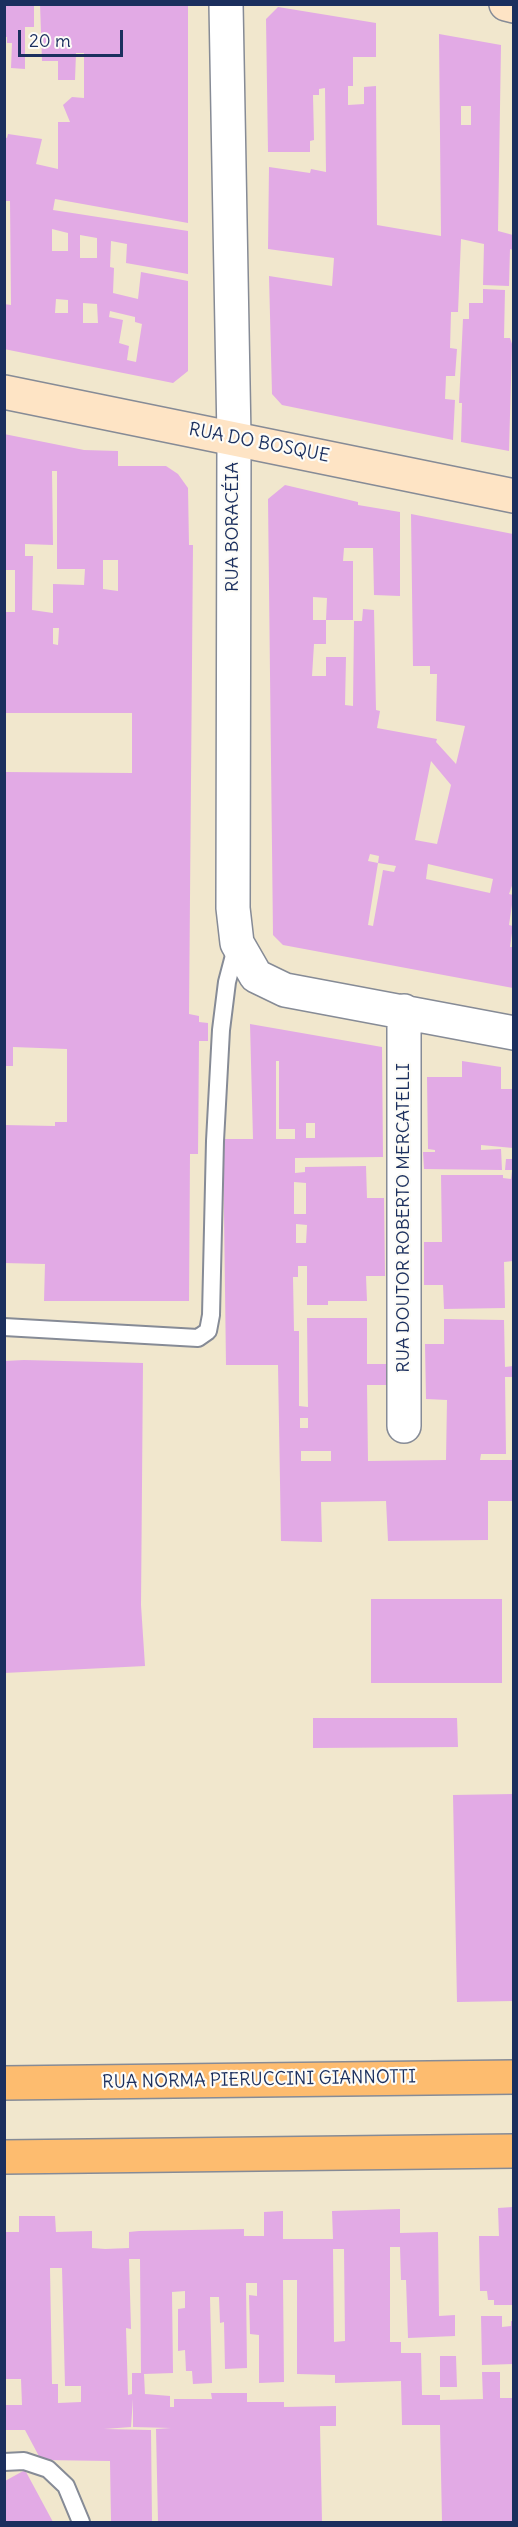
<!DOCTYPE html>
<meta charset="utf-8">
<style>
body{margin:0}
#map{position:relative;width:518px;height:2527px;overflow:hidden;background:#f1e7cd;font-family:Delius,sans-serif}
canvas{display:block}
.frame{position:absolute;inset:0;border:6px solid #1b2f5e;pointer-events:none}
.scale{position:absolute;left:18px;top:30px;width:105px;height:27px;box-sizing:border-box;border:3px solid #1b2f5e;border-top:0;padding-left:8px;font-size:18px;line-height:21px;white-space:nowrap;color:#1b2f5e;-webkit-text-stroke:4px #fdfcf7;paint-order:stroke}
</style>
<div id="map">
<canvas width="518" height="2527"></canvas>
<div class="frame"></div>
<div class="scale">20 m</div>
</div>
<script>
const ctx = document.querySelector('canvas').getContext('2d');
ctx.lineJoin = 'round';
function fill(path, color) {
  ctx.fillStyle = color;
  ctx.fill(path, 'evenodd');
}
function shape(rows) {
  const path = new Path2D();
  for (const r of rows) {
    path.moveTo(r[0], r[1]);
    for (let i = 2; i < r.length; i += 2) path.lineTo(r[i], r[i + 1]);
  }
  return path;
}
function stroke(path, color, width, dash) {
  ctx.strokeStyle = color;
  ctx.lineWidth = width;
  ctx.lineCap = dash ? 'butt' : 'round';
  ctx.setLineDash(dash || []);
  ctx.stroke(path);
}
function write(font, color, halo, rows, align = 'center') {
  ctx.font = font + ' Delius,sans-serif';
  ctx.lineWidth = 4.5;
  ctx.setLineDash([]);
  ctx.textBaseline = 'middle';
  ctx.strokeStyle = halo;
  ctx.fillStyle = color;
  for (const [text, x, y, turn = 0] of rows) {
    ctx.save();
    ctx.translate(x, y);
    ctx.rotate((+turn || 0) * Math.PI / 180);
    ctx.textAlign = isNaN(turn) ? turn : align;
    if (halo) ctx.strokeText(text, 0, 0);
    ctx.fillText(text, 0, 0);
    ctx.restore();
  }
}
fill(shape([
 [4,4,34,4,34,27,25,27,25,69,11,68,12,43,7,43,7,37,4,37],
 [40,4,188,4,188,223,55,199,53,210,188,231,188,274,126,263,127,244,111,241,110,267,114,268,113,293,138,299,141,272,188,281,188,371,173,383,4,349,4,304,11,305,10,201,4,201,4,137,7,138,8,134,42,139,36,164,58,169,58,122,70,122,63,105,72,97,84,98,84,53,76,53,75,80,58,80,58,61,42,61],
 [52,229,68,233,68,251,52,251],
 [80,235,97,238,97,258,80,258],
 [56,299,68,300,68,313,55,313],
 [83,303,97,304,98,323,83,323],
 [110,311,135,317,135,322,142,324,136,362,127,360,129,346,119,343,123,320,109,317],
 [278,7,376,23,376,57,353,57,353,86,348,86,348,105,364,104,364,87,376,86,377,225,441,236,439,34,501,45,498,231,513,235,513,250,510,249,509,286,483,285,484,244,461,239,458,312,451,312,450,348,457,349,455,376,446,376,445,399,455,400,453,440,282,405,272,394,269,276,332,286,334,258,268,249,269,167,310,173,311,169,326,172,325,88,319,89,319,95,313,95,314,140,310,141,310,152,268,152,266,19],
 [461,106,471,106,471,125,461,125],
 [483,289,505,290,504,338,510,338,512,344,509,451,461,442,462,403,459,403,463,319,469,319,469,303,483,303],
 [4,434,84,450,118,451,118,466,166,466,178,474,188,488,189,545,193,545,189,1014,199,1016,199,1022,208,1023,208,1041,199,1041,198,1154,190,1154,189,1301,44,1301,45,1264,4,1263,4,1125,55,1126,55,1122,67,1122,67,1049,13,1047,13,1066,5,1066,5,772,132,773,132,713,4,713,4,612,15,612,15,570,4,570],
 [52,471,57,471,57,569,85,569,84,585,53,584,53,613,32,610,33,556,25,556,25,544,53,545],
 [103,560,118,560,118,591,103,589],
 [53,628,59,628,58,645,53,644],
 [285,485,358,502,358,505,400,512,400,596,374,595,373,548,344,548,343,561,353,561,353,620,326,620,327,598,313,597,313,620,326,620,326,644,314,644,312,676,326,676,326,657,346,657,345,705,353,706,354,621,362,621,363,609,374,610,376,710,380,711,377,728,437,739,436,742,456,764,465,726,436,721,437,674,430,674,430,666,413,666,411,514,513,534,513,883,509,894,513,895,513,898,509,925,513,926,510,947,513,947,513,988,283,945,273,935,268,499],
 [431,761,451,785,437,844,415,840],
 [370,854,379,856,378,863,396,866,394,872,383,870,373,926,368,925,378,863,368,861],
 [428,864,493,879,490,893,426,879],
 [250,1024,382,1047,383,1157,295,1158,295,1173,305,1172,305,1167,366,1166,367,1198,384,1198,385,1276,366,1276,367,1301,328,1301,328,1305,307,1305,307,1266,298,1266,298,1277,293,1277,294,1331,299,1331,299,1406,308,1407,307,1318,367,1318,367,1364,386,1364,386,1385,367,1385,368,1461,446,1460,447,1400,426,1399,425,1344,444,1344,444,1319,504,1320,505,1367,513,1366,513,1377,505,1377,506,1454,481,1454,480,1460,513,1460,513,1501,488,1501,488,1540,388,1541,386,1501,321,1502,322,1542,281,1541,278,1365,226,1365,223,1139,253,1139],
 [276,1061,279,1061,279,1129,295,1129,295,1139,276,1139],
 [306,1123,315,1123,315,1138,306,1138],
 [294,1182,306,1183,306,1214,294,1214],
 [296,1224,307,1225,306,1243,296,1243],
 [300,1418,308,1418,308,1428,300,1428],
 [301,1451,331,1451,331,1461,301,1461],
 [462,1061,501,1067,501,1089,513,1089,513,1148,481,1145,481,1150,501,1149,502,1170,424,1169,423,1152,435,1152,435,1150,428,1149,427,1077,462,1077],
 [506,1159,513,1159,513,1170,505,1170],
 [512,1171,513,1261,504,1262,505,1308,444,1309,443,1285,424,1285,424,1242,442,1242,441,1175,503,1175,503,1178,511,1179],
 [24,1360,143,1363,141,1605,145,1666,4,1673,4,1361],
 [371,1599,502,1599,502,1683,371,1683],
 [313,1718,457,1718,458,1747,313,1748],
 [513,1794,513,2001,457,2002,453,1795],
 [513,2207,512,2305,494,2305,494,2300,488,2300,487,2291,480,2291,479,2236,499,2236,498,2208],
 [400,2209,400,2233,438,2232,439,2316,455,2315,455,2336,408,2338,406,2280,401,2280,400,2247,390,2247,390,2342,401,2342,401,2353,421,2353,422,2395,440,2395,440,2400,483,2399,482,2372,500,2372,500,2398,513,2398,513,2522,442,2522,440,2425,402,2425,401,2381,335,2383,335,2375,297,2374,297,2280,283,2280,284,2382,259,2383,259,2335,250,2334,249,2295,257,2296,257,2283,246,2283,247,2368,225,2369,224,2322,220,2323,219,2297,210,2297,212,2383,193,2384,192,2371,186,2371,185,2350,178,2351,178,2309,185,2308,185,2291,172,2292,173,2373,144,2374,145,2394,170,2396,170,2407,174,2407,174,2399,212,2399,211,2393,247,2393,247,2402,284,2402,284,2407,336,2406,336,2426,320,2426,322,2522,158,2522,156,2429,171,2428,133,2427,133,2399,131,2427,104,2429,151,2430,152,2522,111,2522,110,2461,41,2460,25,2430,4,2430,4,2405,22,2405,21,2379,6,2379,4,2344,4,2232,19,2232,19,2216,55,2216,56,2232,92,2231,92,2248,105,2249,129,2248,129,2232,139,2231,244,2229,244,2236,264,2236,264,2212,283,2211,283,2239,333,2239,332,2211],
 [333,2249,344,2249,345,2341,334,2342],
 [129,2259,140,2259,141,2373,132,2373,132,2394,128,2395,126,2328,131,2329],
 [50,2268,62,2268,65,2386,81,2386,81,2402,58,2403,58,2384,52,2384],
 [481,2316,502,2316,502,2327,511,2326,511,2321,513,2321,513,2364,482,2365],
 [440,2356,456,2356,457,2387,440,2387],
 [25,2470,53,2522,5,2522,5,2481]
]), '#e2aae5');
const lane = shape([
 [4,1327,198,1338,208,1331,211,1315,215,1141,221,1030,227,982,237,944],
 [4,2462,24,2461,48,2469,66,2486,81,2522]
]);
const street = shape([
 [226,4,234,438,233,908,237,943,256,976,285,990,514,1033],
 [404,1426,404,1011]
]);
const secondary = shape([
 [506,4,514,6],
 [4,392,514,496]
]);
const primary = shape([
 [4,2083,514,2077],
 [4,2157,514,2151]
]);
stroke(lane, '#868b96', 20);
stroke(street, '#868b96', 36);
stroke(secondary, '#868b96', 36);
stroke(primary, '#868b96', 36);
stroke(lane, '#fff', 16);
stroke(street, '#fff', 33);
stroke(secondary, '#fee4c5', 33);
stroke(primary, '#fdbc6f', 33);
write('18px', '#1b2f5e', '#fdfcf7', [
 ["RUA DO BOSQUE",259,443,11],
 ["RUA BORACÉIA",233,527,-90],
 ["RUA DOUTOR ROBERTO MERCATELLI",404,1218,-90],
 ["RUA NORMA PIERUCCINI GIANNOTTI",259,2080,-1]
]);
</script>
